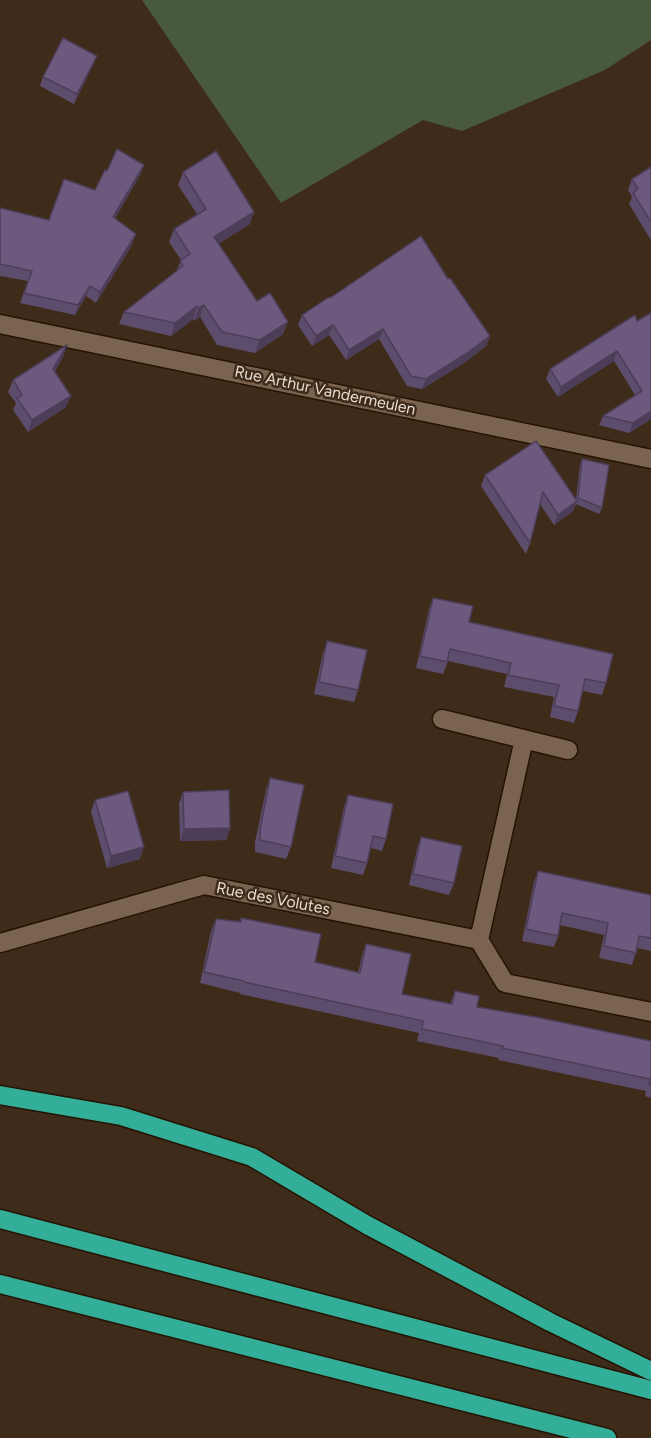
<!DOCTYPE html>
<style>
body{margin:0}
canvas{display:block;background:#3e2b19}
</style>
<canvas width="651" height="1438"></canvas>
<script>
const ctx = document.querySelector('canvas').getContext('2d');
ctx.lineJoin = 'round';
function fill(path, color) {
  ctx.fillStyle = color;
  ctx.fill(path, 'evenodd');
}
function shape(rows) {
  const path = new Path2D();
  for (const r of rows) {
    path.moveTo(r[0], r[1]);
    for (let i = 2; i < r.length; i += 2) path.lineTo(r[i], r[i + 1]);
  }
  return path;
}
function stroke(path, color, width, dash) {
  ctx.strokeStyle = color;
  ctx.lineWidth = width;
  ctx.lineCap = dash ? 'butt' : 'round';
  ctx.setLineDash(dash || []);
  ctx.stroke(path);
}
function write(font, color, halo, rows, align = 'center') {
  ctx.font = font + ' Figtree,sans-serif';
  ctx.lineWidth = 5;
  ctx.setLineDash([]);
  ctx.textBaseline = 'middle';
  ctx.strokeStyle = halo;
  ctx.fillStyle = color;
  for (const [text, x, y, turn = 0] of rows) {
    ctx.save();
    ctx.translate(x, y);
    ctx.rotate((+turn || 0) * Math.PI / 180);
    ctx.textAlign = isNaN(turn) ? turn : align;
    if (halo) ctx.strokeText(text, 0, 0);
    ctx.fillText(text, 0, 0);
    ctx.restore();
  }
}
fill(shape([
 [142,0,651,0,651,40,605,70,462,131,423,120,281,203]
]), '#49593e');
const street = shape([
 [0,324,651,459],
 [442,719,568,750],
 [524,739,479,940,505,983,651,1012],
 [0,943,204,885,479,940]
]);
const highway = shape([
 [0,1095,121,1116,252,1157,367,1225,550,1322,651,1371],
 [0,1219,651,1390],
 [0,1284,607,1438]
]);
stroke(street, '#251303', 21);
stroke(highway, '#251303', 21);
stroke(street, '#7a6450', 18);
stroke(highway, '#32ae99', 18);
fill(shape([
 [97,56,93,65,74,104,40,86,43,77],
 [144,165,140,175,115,218,132,245,96,303,86,296,75,315,20,303,28,281,0,276,0,208,49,220,95,190,107,171],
 [651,166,651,240,629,204,632,197,628,190,632,179],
 [183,172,250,224,218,244,257,301,283,334,255,353,217,345,200,317,194,321,193,319,171,336,119,324,124,312,176,272,181,260,169,242,174,229,197,214,178,185],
 [448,279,490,336,486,346,464,363,422,389,407,386,379,339,346,360,329,335,312,346,298,325,302,315,330,298],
 [635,315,651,419,629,433,599,425,603,416,635,395,614,361,558,397,546,379,550,369],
 [63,357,55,371,66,407,28,432,13,410,16,403,8,392,13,380],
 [582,459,602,508,599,514,576,504,573,511,554,525,540,504,530,543,526,554,481,486,485,475,576,499,580,465],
 [433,598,469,622,606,683,602,695,583,691,578,711,574,723,550,717,554,697,504,687,507,674,448,661,443,674,416,668,429,609],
 [327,641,358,690,354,702,314,694,323,653],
 [270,778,291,847,286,859,255,852,255,842,266,790],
 [183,792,230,828,226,840,180,841,179,804],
 [348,795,386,839,382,851,371,848,367,863,363,875,331,868,344,807],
 [95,800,140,859,107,868,91,812],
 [421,837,454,883,449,895,409,885,417,849],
 [538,871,651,895,651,951,637,948,632,965,599,958,604,935,560,925,558,936,554,947,522,941,534,882],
 [241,918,315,962,358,973,362,956,366,944,402,994,450,1004,455,991,477,1007,651,1041,651,1098,645,1096,646,1091,498,1060,499,1058,417,1041,419,1033,240,994,240,993,200,983,211,931,216,919,240,921]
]), '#5d4d6c');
fill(shape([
 [97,56,93,65,74,104,77,94],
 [144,165,140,175,110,228,113,217],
 [254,212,250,224,209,250,214,237],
 [136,234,132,245,96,303,100,292],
 [90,286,86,296,75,315,78,305],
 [204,305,200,317,194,321,199,308],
 [197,306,193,319,171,336,175,323],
 [288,322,283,334,255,353,260,340],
 [333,325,329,335,312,346,316,336],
 [383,329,379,339,346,360,349,350],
 [490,336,486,346,464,363,422,389,426,379],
 [67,345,63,357,49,380,53,369],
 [617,351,614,361,558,397,561,387],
 [71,396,66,407,28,432,32,420],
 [651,411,651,419,629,433,633,423],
 [577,501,573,511,554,525,558,515],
 [230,828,226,840,180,841,184,829],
 [144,847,140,859,107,868,111,856]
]), '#4c3e58');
const building = shape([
 [63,38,97,56,77,94,43,77,63,38],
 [117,149,144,165,113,217,136,234,100,292,90,286,78,305,24,293,32,271,0,264,0,208,49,220,64,179,95,190,105,170,107,171,117,149],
 [216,151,254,212,214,237,257,301,270,293,288,322,260,340,222,332,204,305,199,308,197,306,175,323,124,312,183,266,180,261,190,254,174,229,206,209,183,172,216,151],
 [651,167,651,222,633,193,638,189,632,179,651,167],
 [421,236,448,279,450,278,490,336,467,353,426,379,411,376,383,329,349,350,333,325,316,336,302,315,329,297,330,298,421,236],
 [651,313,651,411,633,423,603,416,642,391,617,351,561,387,550,369,635,315,637,321,651,313],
 [67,345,53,369,71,396,32,420,17,398,22,395,13,380,67,345],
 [536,441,577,501,558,515,543,492,530,543,485,475,536,441],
 [582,459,609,465,602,508,578,498,582,459],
 [433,598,473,606,469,622,613,654,606,683,585,679,578,711,554,706,559,685,508,675,511,663,450,649,447,662,420,656,433,598],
 [327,641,367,650,358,690,319,682,327,641],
 [270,778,304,785,291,847,260,840,260,830,270,778],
 [229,790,230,828,184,829,183,792,229,790],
 [128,791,144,847,111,856,95,800,128,791],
 [348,795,393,804,386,839,373,836,367,863,335,856,348,795],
 [421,837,462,846,454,883,413,874,421,837],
 [538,871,651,895,651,938,639,936,636,953,604,946,608,923,562,913,558,936,526,929,538,871],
 [241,918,321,934,315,962,360,973,366,944,411,954,402,994,452,1004,455,991,479,996,477,1007,541,1018,651,1041,651,1085,649,1085,650,1079,502,1048,503,1046,422,1029,423,1021,244,982,244,981,204,972,216,919,241,922,241,918]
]);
fill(building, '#6c597d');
stroke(building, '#4c3e58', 1.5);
write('16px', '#e8dbd0', '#3e2b19', [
 ["Rue Arthur Vandermeulen",325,391,12],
 ["Rue des Volutes",273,899,11]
]);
</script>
